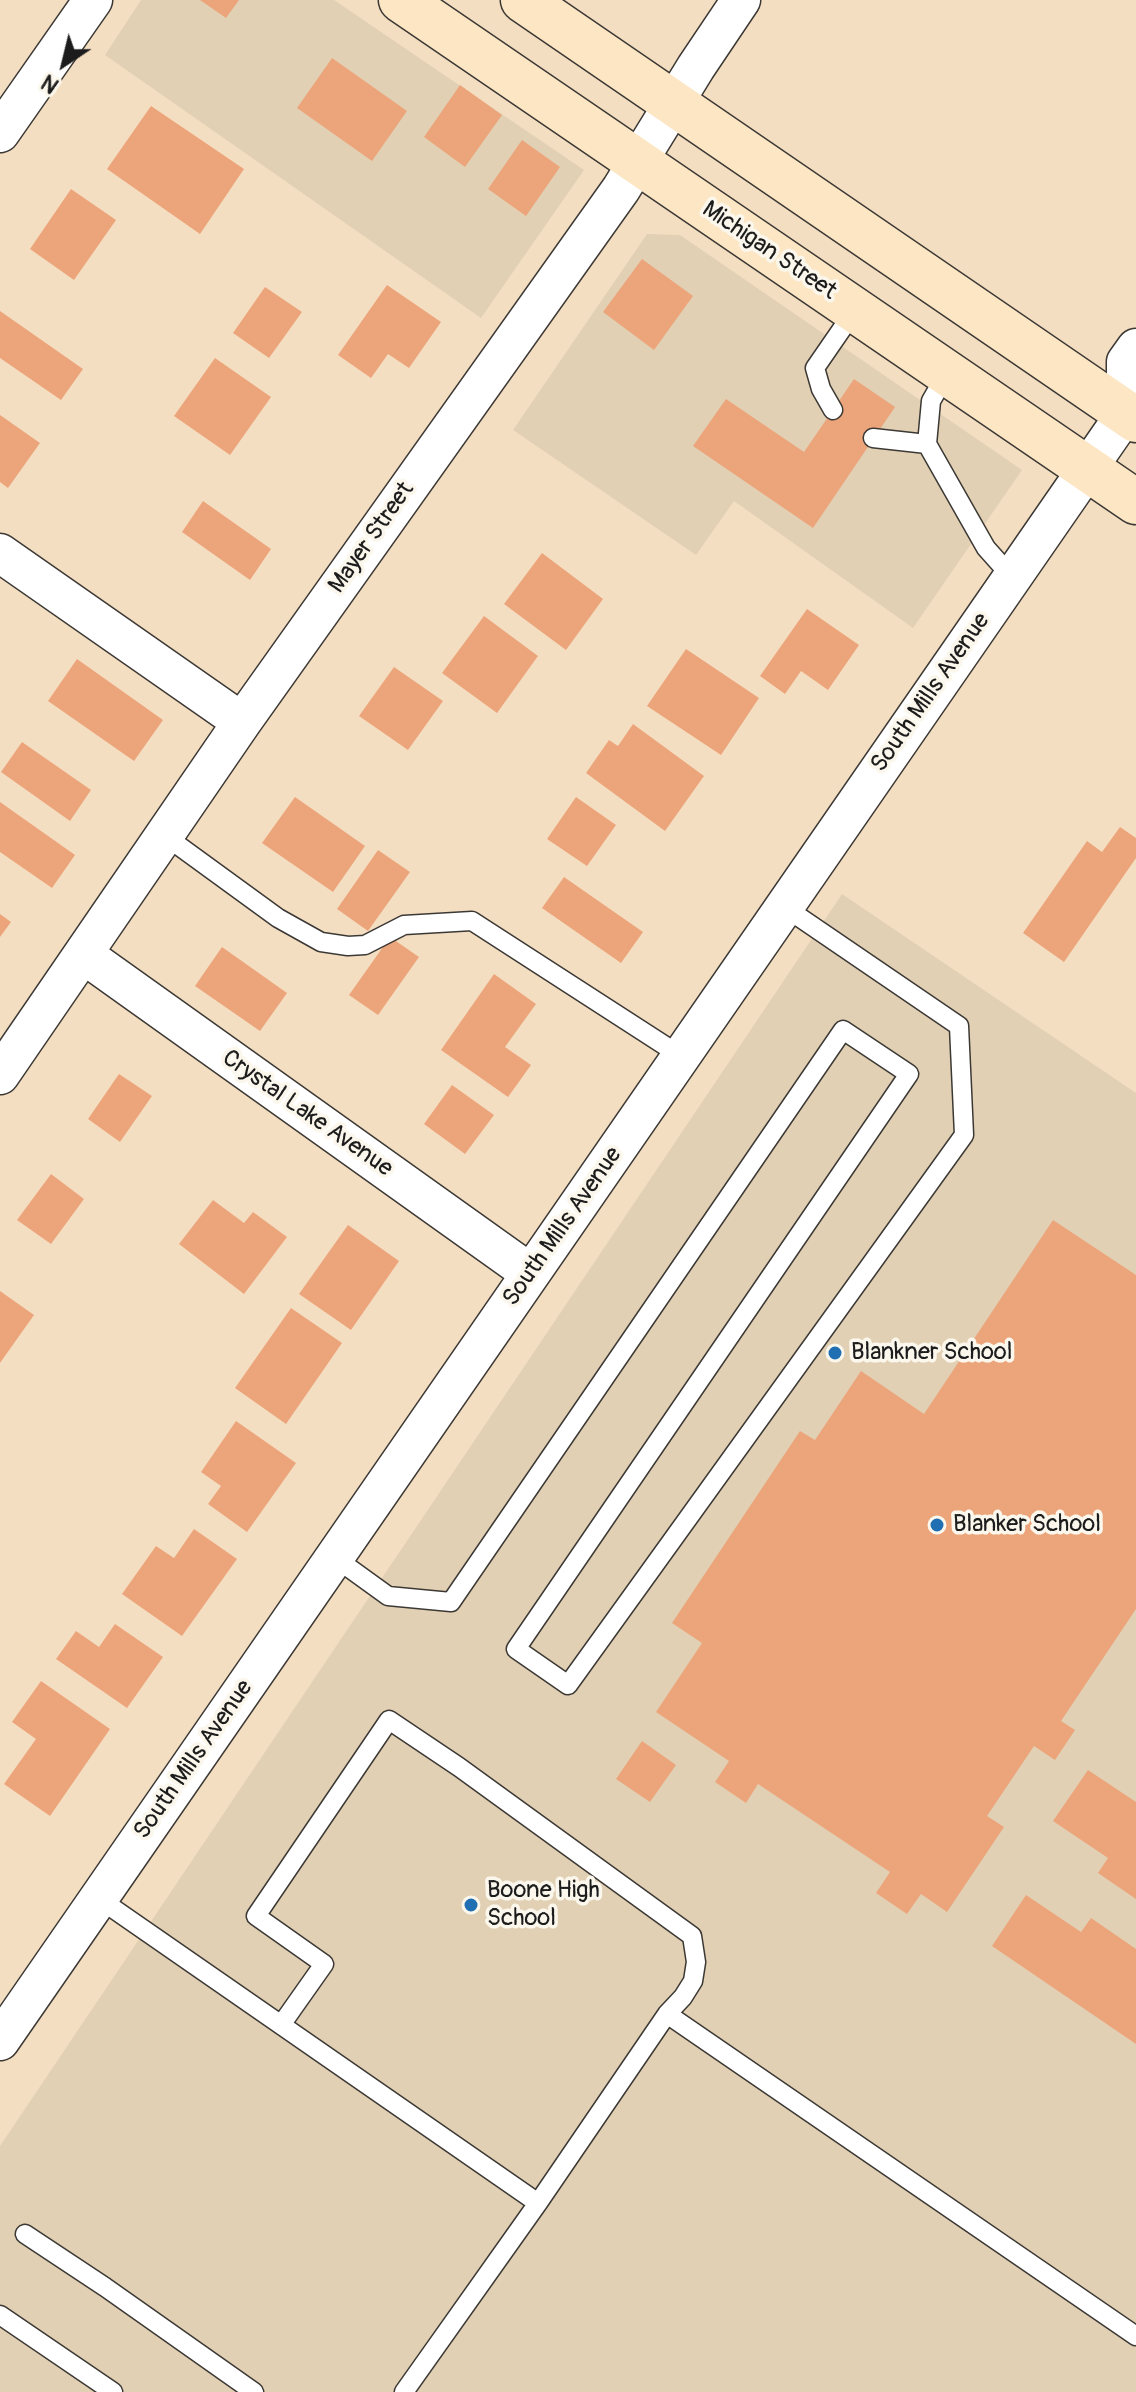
<!DOCTYPE html>
<style>
body{margin:0}
#map{position:relative;width:1136px;height:2392px;overflow:hidden;background:#f4dec2;font-family:Pangolin,sans-serif}
canvas{display:block}
.north{position:absolute;left:24px;top:24px;width:80px;height:80px;-webkit-text-stroke:6px #fbf7ec;paint-order:stroke;rotate:215deg;font-size:22px;font-weight:700;line-height:32px;text-align:center;color:#1c1c1c}
.north::after{content:'';display:block;margin:auto;width:28px;height:36px;background:#1c1c1c;clip-path:polygon(50% 0,100% 100%,50% 72%,0 100%)}
</style>
<div id="map">
<canvas width="1136" height="2392"></canvas>
<div class="north">N</div>
</div>
<script>
const ctx = document.querySelector('canvas').getContext('2d');
ctx.lineJoin = 'round';
function fill(path, color) {
  ctx.fillStyle = color;
  ctx.fill(path, 'evenodd');
}
function shape(rows) {
  const path = new Path2D();
  for (const r of rows) {
    path.moveTo(r[0], r[1]);
    for (let i = 2; i < r.length; i += 2) path.lineTo(r[i], r[i + 1]);
  }
  return path;
}
function stroke(path, color, width, dash) {
  ctx.strokeStyle = color;
  ctx.lineWidth = width;
  ctx.lineCap = dash ? 'butt' : 'round';
  ctx.setLineDash(dash || []);
  ctx.stroke(path);
}
function write(font, color, halo, rows, align = 'center') {
  ctx.font = font + ' Pangolin,sans-serif';
  ctx.lineWidth = 7;
  ctx.setLineDash([]);
  ctx.textBaseline = 'middle';
  ctx.strokeStyle = halo;
  ctx.fillStyle = color;
  for (const [text, x, y, turn = 0] of rows) {
    ctx.save();
    ctx.translate(x, y);
    ctx.rotate((+turn || 0) * Math.PI / 180);
    ctx.textAlign = isNaN(turn) ? turn : align;
    if (halo) ctx.strokeText(text, 0, 0);
    ctx.fillText(text, 0, 0);
    ctx.restore();
  }
}
fill(shape([
 [141,0,334,0,584,170,481,318,105,55],
 [647,234,680,235,1022,470,913,628,734,501,696,555,513,430],
 [842,894,1136,1093,1136,2392,0,2392,0,2146]
]), '#e2d0b4');
fill(shape([
 [200,0,239,0,226,18],
 [332,58,407,111,372,161,297,108],
 [460,85,502,115,465,167,424,137],
 [151,106,244,169,200,234,107,169],
 [522,140,560,167,526,216,488,189],
 [71,189,116,220,74,280,30,249],
 [642,259,693,296,654,350,603,312],
 [387,285,441,322,409,368,388,354,371,378,338,355],
 [265,287,302,312,269,358,233,333],
 [0,311,83,369,61,400,0,358],
 [215,358,271,397,230,455,174,416],
 [854,379,895,407,813,528,693,446,726,399,804,452],
 [0,415,40,443,8,488,0,482],
 [203,501,271,549,250,580,182,532],
 [542,553,603,599,566,650,504,604],
 [807,609,859,645,828,690,801,671,785,694,760,676],
 [484,616,538,656,497,713,442,673],
 [686,649,759,698,721,755,647,706],
 [77,659,163,720,134,761,48,701],
 [394,667,443,701,408,750,359,716],
 [633,724,704,776,665,831,586,773,609,740,618,746],
 [22,742,91,790,70,821,1,772],
 [295,797,365,846,333,892,262,843],
 [576,797,616,825,587,866,547,839],
 [0,802,75,855,52,888,0,852],
 [1120,827,1136,838,1136,858,1064,962,1023,933,1087,841,1102,852],
 [378,850,410,872,368,931,337,909],
 [564,877,643,932,621,963,542,908],
 [0,914,11,922,0,937],
 [390,937,419,957,378,1015,349,995],
 [222,947,287,993,260,1031,195,986],
 [494,974,536,1004,505,1047,531,1065,508,1097,441,1050],
 [119,1074,152,1096,120,1142,88,1119],
 [452,1085,494,1115,465,1154,424,1124],
 [51,1174,84,1199,51,1244,17,1220],
 [213,1200,244,1223,253,1212,287,1237,244,1294,179,1244],
 [1053,1220,1136,1275,1136,1609,1061,1721,1075,1730,1055,1760,1034,1746,987,1816,1004,1827,947,1912,921,1894,907,1914,876,1893,890,1872,758,1784,746,1803,715,1782,729,1761,656,1712,702,1643,672,1623,800,1431,815,1440,861,1371,924,1414],
 [348,1225,399,1261,351,1330,299,1294],
 [0,1291,34,1315,0,1363],
 [291,1308,342,1343,286,1424,235,1388],
 [236,1421,296,1463,247,1532,208,1504,221,1486,201,1472],
 [194,1529,237,1559,182,1636,122,1594,156,1546,174,1558],
 [115,1624,163,1657,127,1708,56,1659,76,1631,99,1647],
 [41,1681,110,1729,50,1816,4,1784,36,1739,12,1722],
 [642,1741,676,1765,650,1802,616,1779],
 [1088,1770,1136,1802,1136,1899,1098,1873,1108,1858,1053,1821],
 [1026,1895,1081,1932,1091,1918,1136,1949,1136,2044,992,1946]
]), '#eca57b');
const lane = shape([
 [947,373,931,401,927,444,986,548,1011,576],
 [833,410,821,389,815,368,855,310],
 [873,438,927,444],
 [164,835,278,918,321,942,348,946,365,945,404,925,472,921,681,1056],
 [334,1557,388,1596,451,1602,843,1030,909,1074,516,1649,568,1685,964,1135,959,1026,783,906],
 [98,1898,538,2203],
 [667,2014,1136,2336],
 [281,2025,324,1964,256,1916,389,1720,459,1767,692,1936,696,1962,693,1981,683,1997,667,2014,538,2203,404,2392],
 [25,2234,105,2287,254,2392],
 [0,2315,113,2392]
]);
const street = shape([
 [0,133,93,0],
 [1126,413,1126,362,1136,348],
 [0,553,242,722],
 [83,954,530,1273],
 [0,1075,242,722,621,189,696,67,741,0],
 [0,2041,1126,413]
]);
const secondary = shape([
 [401,0,1136,502],
 [523,0,1136,420]
]);
stroke(lane, '#3c3935', 21);
stroke(street, '#3c3935', 41);
stroke(secondary, '#3c3935', 47);
stroke(lane, '#fff', 18);
stroke(street, '#fff', 38);
stroke(secondary, '#fce6c4', 44);
for (const [x, y, r, color] of [
 [835,1353,8,"#1f6fb2"],
 [937,1525,8,"#1f6fb2"],
 [471,1905,8,"#1f6fb2"]
]) {
  const dot = new Path2D();
  dot.arc(x, y, r, 0, 2 * Math.PI);
  ctx.fillStyle = color;
  ctx.fill(dot);
  stroke(dot, '#fbf7ec', 3);
}
write('24px', '#1c1c1c', '#fbf7ec', [
 ["Michigan Street",769,251,34],
 ["Mayer Street",372,538,-55],
 ["South Mills Avenue",931,693,-55],
 ["Crystal Lake Avenue",307,1114,35],
 ["South Mills Avenue",563,1227,-55],
 ["South Mills Avenue",194,1760,-55]
]);
write('24px', '#1c1c1c', '#fbf7ec', [
 ["Blankner School",851,1353],
 ["Blanker School",953,1525],
 ["Boone High",487,1891],
 ["School",487,1919]
], 'left');
</script>
